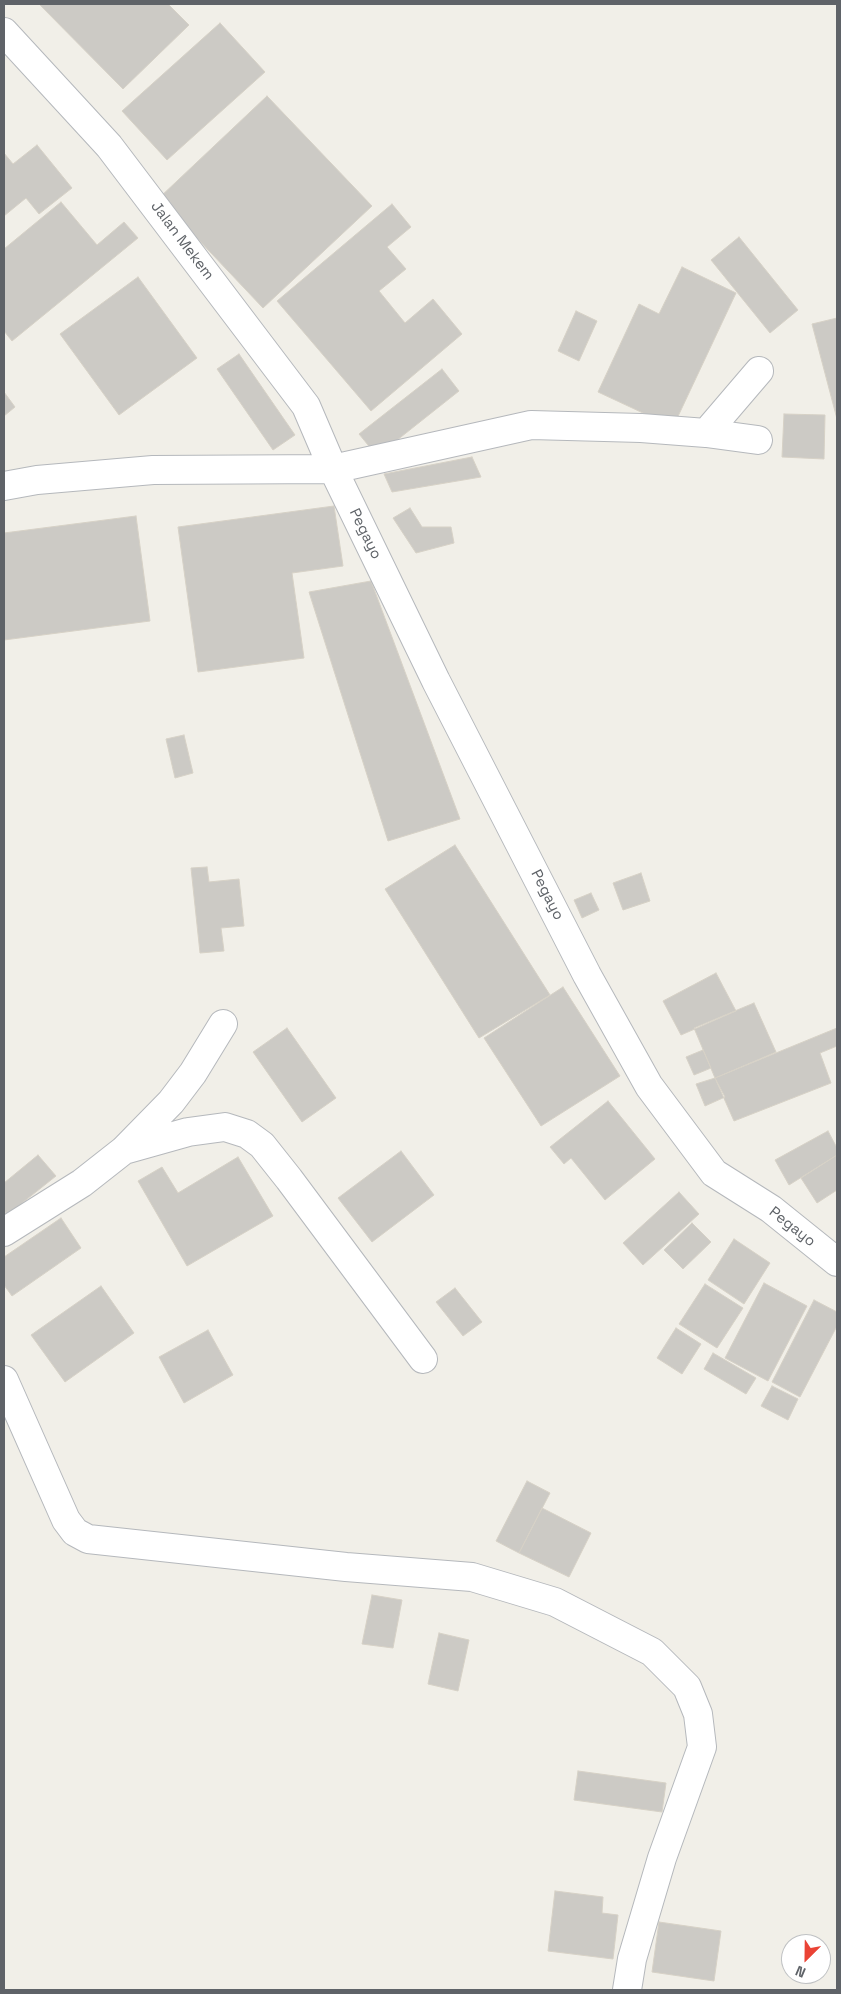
<!DOCTYPE html>
<style>
body{margin:0}
#map{position:relative;width:841px;height:1994px;overflow:hidden;background:#f1efe8;font-family:"Space Grotesk",sans-serif}
canvas{display:block}
.frame{position:absolute;inset:0;border:5px solid #5f6368;pointer-events:none}
.north{position:absolute;left:781px;top:1934px;width:50px;height:50px;box-sizing:border-box;background:#fff;border:1px solid #bfc1c3;border-radius:50%;rotate:203deg;font-size:14px;font-weight:700;line-height:20px;text-align:center;color:#5f6368}
.north::after{content:'';display:block;margin:auto;width:18px;height:22px;background:#ea4335;clip-path:polygon(50% 0,100% 100%,50% 72%,0 100%)}
</style>
<div id="map">
<canvas width="841" height="1994"></canvas>
<div class="frame"></div>
<div class="north">N</div>
</div>
<script>
const ctx = document.querySelector('canvas').getContext('2d');
ctx.lineJoin = 'round';
function fill(path, color) {
  ctx.fillStyle = color;
  ctx.fill(path, 'evenodd');
}
function shape(rows) {
  const path = new Path2D();
  for (const r of rows) {
    path.moveTo(r[0], r[1]);
    for (let i = 2; i < r.length; i += 2) path.lineTo(r[i], r[i + 1]);
  }
  return path;
}
function stroke(path, color, width, dash) {
  ctx.strokeStyle = color;
  ctx.lineWidth = width;
  ctx.lineCap = dash ? 'butt' : 'round';
  ctx.setLineDash(dash || []);
  ctx.stroke(path);
}
function write(font, color, halo, rows, align = 'center') {
  ctx.font = font + ' "Space Grotesk",sans-serif';
  ctx.lineWidth = 4;
  ctx.setLineDash([]);
  ctx.textBaseline = 'middle';
  ctx.strokeStyle = halo;
  ctx.fillStyle = color;
  for (const [text, x, y, turn = 0] of rows) {
    ctx.save();
    ctx.translate(x, y);
    ctx.rotate((+turn || 0) * Math.PI / 180);
    ctx.textAlign = isNaN(turn) ? turn : align;
    if (halo) ctx.strokeText(text, 0, 0);
    ctx.fillText(text, 0, 0);
    ctx.restore();
  }
}
const building = shape([
 [39,4,168,4,189,25,123,89,39,4],
 [220,23,265,72,167,160,122,111,220,23],
 [267,96,372,206,263,308,159,198,267,96],
 [37,145,72,188,39,214,26,198,4,216,4,153,13,164,37,145],
 [61,202,97,245,124,222,138,238,12,341,4,331,4,249,61,202],
 [392,204,411,227,387,247,406,269,379,291,405,323,433,299,462,334,371,411,277,301,392,204],
 [739,237,798,310,770,333,711,260,739,237],
 [682,267,736,293,673,427,598,392,639,304,659,314,682,267],
 [138,277,197,358,119,415,60,334,138,277],
 [576,311,597,321,579,361,558,351,576,311],
 [837,318,837,419,812,324,837,318],
 [239,354,295,435,273,450,217,369,239,354],
 [442,369,459,391,377,456,359,434,442,369],
 [4,392,15,407,4,416,4,392],
 [784,414,825,415,824,459,782,457,784,414],
 [472,457,481,477,392,492,384,474,472,457],
 [334,506,343,566,292,573,304,658,198,672,178,527,334,506],
 [410,508,422,527,451,527,454,543,416,553,393,518,410,508],
 [136,516,150,621,4,640,4,533,136,516],
 [371,581,460,819,388,841,309,592,371,581],
 [184,735,193,773,175,778,166,739,184,735],
 [455,845,550,995,479,1038,385,889,455,845],
 [207,867,209,882,239,879,244,926,221,928,224,951,200,953,191,868,207,867],
 [641,873,650,901,623,910,613,883,641,873],
 [591,893,599,910,582,918,574,900,591,893],
 [716,973,736,1011,681,1035,663,1001,716,973],
 [563,987,620,1076,541,1126,484,1038,563,987],
 [754,1003,776,1052,715,1078,694,1028,754,1003],
 [287,1028,336,1098,302,1122,253,1052,287,1028],
 [837,1028,837,1046,820,1053,831,1083,734,1121,715,1078,837,1028],
 [703,1050,711,1068,694,1075,686,1057,703,1050],
 [715,1078,725,1097,705,1106,696,1084,715,1078],
 [608,1101,655,1159,605,1200,571,1158,564,1164,550,1147,608,1101],
 [828,1131,837,1148,837,1155,789,1185,775,1160,828,1131],
 [401,1151,434,1195,372,1242,338,1198,401,1151],
 [38,1155,56,1176,7,1215,4,1211,4,1183,38,1155],
 [837,1155,837,1190,817,1203,801,1178,837,1155],
 [238,1157,273,1216,187,1266,138,1181,162,1167,178,1193,238,1157],
 [679,1192,699,1214,643,1265,623,1243,679,1192],
 [61,1218,81,1248,12,1296,4,1285,4,1257,61,1218],
 [692,1223,711,1242,683,1269,664,1250,692,1223],
 [734,1239,770,1263,744,1304,708,1280,734,1239],
 [764,1283,807,1306,768,1381,725,1358,764,1283],
 [705,1284,743,1308,717,1348,679,1324,705,1284],
 [101,1286,134,1333,65,1382,31,1335,101,1286],
 [455,1288,482,1322,463,1336,436,1302,455,1288],
 [814,1300,837,1312,837,1326,800,1397,772,1382,814,1300],
 [676,1328,701,1344,682,1374,657,1358,676,1328],
 [208,1330,233,1375,184,1403,159,1357,208,1330],
 [713,1353,756,1378,746,1394,704,1369,713,1353],
 [772,1386,798,1399,788,1420,761,1406,772,1386],
 [527,1481,550,1493,519,1553,496,1541,527,1481],
 [542,1508,591,1533,569,1577,519,1553,542,1508],
 [372,1595,402,1600,393,1648,362,1644,372,1595],
 [439,1633,469,1640,458,1691,428,1684,439,1633],
 [578,1771,666,1783,662,1812,574,1800,578,1771],
 [555,1891,603,1897,602,1913,618,1915,613,1959,548,1951,555,1891],
 [659,1922,721,1931,714,1981,652,1972,659,1922]
]);
fill(building, '#cccac5');
stroke(building, '#d6d1c6', 1);
const minor = shape([
 [4,32,109,146,306,406,333,469,436,681,587,975,649,1086,714,1173,771,1209,837,1262],
 [706,433,759,371],
 [4,486,37,480,153,470,333,469,531,425,641,428,706,433,758,440],
 [124,1150,188,1132,225,1127,247,1134,262,1145,289,1179,423,1359],
 [4,1232,82,1183,124,1150,171,1102,193,1073,223,1024],
 [4,1380,66,1520,75,1532,88,1539,346,1567,472,1577,555,1602,652,1652,687,1687,698,1714,702,1747,662,1858,632,1959,627,1990]
]);
stroke(minor, '#b5b8bc', 30);
stroke(minor, '#fff', 28);
write('15px', '#5f6368', '#fff', [
 ["Jalan Mekem",182,241,53],
 ["Pegayo",365,534,64],
 ["Pegayo",547,895,63],
 ["Pegayo",792,1227,38]
]);
</script>
